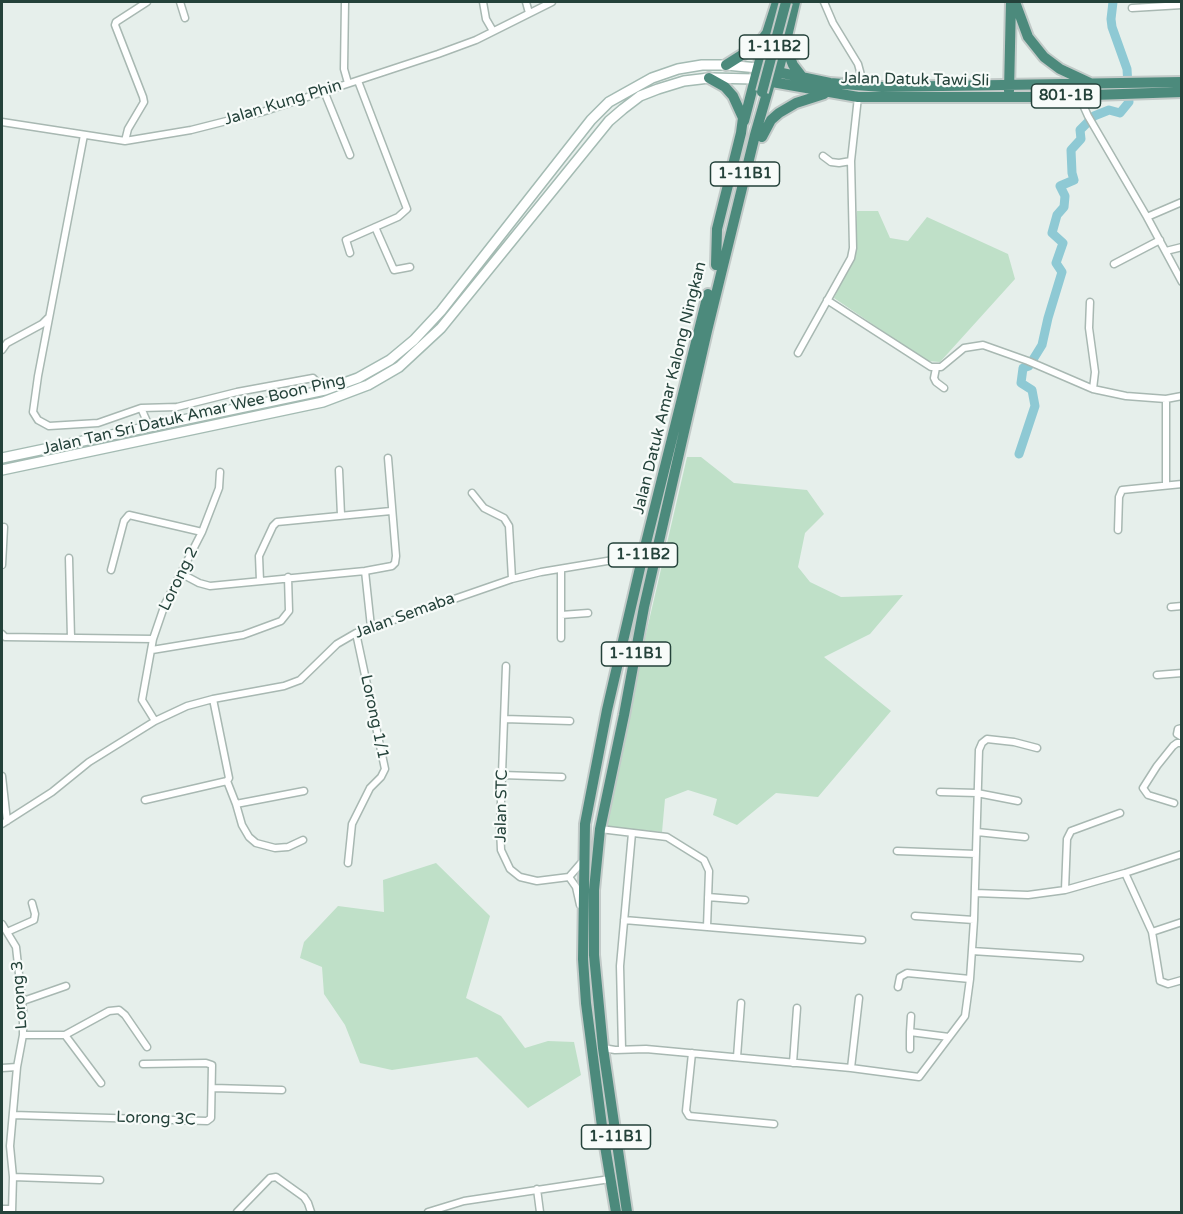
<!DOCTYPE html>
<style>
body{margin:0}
#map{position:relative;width:1183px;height:1214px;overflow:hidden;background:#e6efeb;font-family:"Varela Round",sans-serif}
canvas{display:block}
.frame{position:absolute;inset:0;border:3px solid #24423a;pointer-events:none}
</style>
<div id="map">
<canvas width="1183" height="1214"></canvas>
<div class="frame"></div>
</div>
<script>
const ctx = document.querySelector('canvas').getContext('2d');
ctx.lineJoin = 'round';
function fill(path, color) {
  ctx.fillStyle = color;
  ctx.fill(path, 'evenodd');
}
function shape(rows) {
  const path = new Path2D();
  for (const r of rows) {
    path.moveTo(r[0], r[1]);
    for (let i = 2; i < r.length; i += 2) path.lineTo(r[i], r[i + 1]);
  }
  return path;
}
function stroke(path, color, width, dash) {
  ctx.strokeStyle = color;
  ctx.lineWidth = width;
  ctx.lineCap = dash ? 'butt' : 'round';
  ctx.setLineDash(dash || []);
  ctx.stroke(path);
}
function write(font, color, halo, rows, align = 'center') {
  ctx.font = font + ' "Varela Round",sans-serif';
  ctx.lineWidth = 4.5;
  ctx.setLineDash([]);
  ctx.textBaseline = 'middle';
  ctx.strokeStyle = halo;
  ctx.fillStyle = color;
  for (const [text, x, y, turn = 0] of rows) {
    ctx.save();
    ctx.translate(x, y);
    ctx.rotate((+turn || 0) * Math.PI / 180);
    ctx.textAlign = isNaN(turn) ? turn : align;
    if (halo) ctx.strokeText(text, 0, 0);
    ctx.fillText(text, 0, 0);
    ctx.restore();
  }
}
fill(shape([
 [857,211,878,211,890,238,908,241,927,217,1008,254,1015,279,940,362,927,361,834,298,854,257],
 [687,457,701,457,734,483,807,490,824,514,805,533,798,567,810,582,841,597,903,595,870,634,824,657,891,711,818,797,776,793,737,825,713,815,717,799,688,790,665,799,662,832,607,827,613,776],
 [436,863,490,916,466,998,501,1016,525,1048,548,1041,574,1042,581,1075,528,1108,477,1057,392,1070,360,1063,345,1025,324,994,322,967,300,958,304,942,338,906,384,912,383,880]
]), '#bfe0c8');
stroke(shape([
 [1019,454,1035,406,1032,390,1021,383,1023,368,1029,366,1042,345,1048,318,1062,272,1056,263,1063,243,1052,233,1057,215,1064,207,1065,196,1060,186,1074,180,1072,173,1071,150,1081,139,1080,130,1094,116,1109,110,1120,113,1129,102,1127,69,1112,27,1111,19,1113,2]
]), '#8ec9d4', 9);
const minor = shape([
 [180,2,185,18],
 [345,2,344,69,348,83],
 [483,2,486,19,493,31],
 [526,2,529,13],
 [824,2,833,23,858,64,861,75,859,85],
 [1132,8,1182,5],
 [324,91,350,155],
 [1079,96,1088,116,1147,217,1182,282],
 [2,122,125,141,191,130,262,112,438,54,476,40,552,2],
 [84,135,38,376,33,412,38,420,49,426,98,423,141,408,177,407,237,392,313,378,325,390],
 [125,141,128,129,144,102,143,97,115,25,116,22,147,2],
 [823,156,831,162,839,163,851,161],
 [1147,217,1182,202],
 [375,227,394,270,410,267],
 [1166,251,1182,247],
 [350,253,346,240,398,217,407,209,358,81],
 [1114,264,1160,240],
 [827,300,931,367,941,367,964,348,983,345,1028,361,1093,389,1126,396,1166,399,1182,396],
 [1090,302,1089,328,1095,372,1093,389],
 [2,350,7,343,42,324,48,318],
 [798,353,851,258,853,248,851,161,858,97],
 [936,368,934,378,936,382,944,388],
 [1166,399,1166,485],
 [141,408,149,426],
 [339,470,341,515],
 [472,493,484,508,504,518,509,526,512,579],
 [1118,530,1119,497,1122,490,1182,484],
 [69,558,71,638],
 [2,565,4,527],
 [111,570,124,521,129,515,202,532],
 [365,571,371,627],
 [182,574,199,583,210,586,365,571,392,566,395,563,396,556,388,458],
 [260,581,259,556,273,526,277,522,391,511],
 [1171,607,1182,606],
 [561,615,588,613],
 [2,634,5,637,153,639],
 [561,638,561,569],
 [152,650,243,635,281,621,289,611,288,577],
 [506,666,500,828,501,850,510,869,520,877,537,881,569,877,576,887,580,905],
 [1157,675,1182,673],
 [504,719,570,721],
 [155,721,142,700,153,639,165,604,202,532,219,488,220,472],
 [1182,728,1178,729,1177,734,1182,737],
 [502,775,562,777],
 [2,776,7,821],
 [227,781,236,804,304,791],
 [940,792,977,793,1018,801],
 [145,800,227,781,229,778,213,699],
 [1174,803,1148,795,1143,788,1157,766,1173,746,1177,743,1182,743],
 [236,804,242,825,249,837,256,843,275,848,288,847,303,840],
 [2,824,52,792,89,762,155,721,187,706,213,699,284,686,300,680,337,644,356,633,512,579,541,572,643,555],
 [600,829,667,837,704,860,709,871,707,927],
 [977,832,1025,837],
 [897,851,976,854],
 [348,863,352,824,370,788,381,777,385,769,356,633],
 [1125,873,1152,932,1160,981,1168,984,1182,980],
 [569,877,582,862],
 [1065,890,1067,839,1071,831,1120,813],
 [975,893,1028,895,1065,890,1125,873,1182,854],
 [708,897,745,900],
 [915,916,974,920],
 [624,920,862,940],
 [2,924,16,947,23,1010,23,1035,17,1067,10,1146,13,1177,12,1212],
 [7,932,34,920,35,914,32,903],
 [1152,932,1182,922],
 [972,951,1080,958],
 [898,987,900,977,907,973,970,979],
 [23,1001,66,986],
 [911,1016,910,1032,949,1037],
 [23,1035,65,1035,109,1011,119,1010,125,1015,147,1047],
 [65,1035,101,1083],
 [603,1048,615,1050,646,1049,851,1068,919,1077,965,1016,970,979,974,920,979,750,982,743,987,739,1014,742,1037,748],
 [622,1049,620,966,632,833],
 [910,1049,910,1032],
 [692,1053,686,1111,689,1116,774,1124],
 [737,1057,741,1003],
 [793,1063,797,1008],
 [2,1068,17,1067],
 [851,1068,859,998],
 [213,1088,282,1090],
 [13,1115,207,1121,211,1118,212,1065,206,1063,143,1064],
 [13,1177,100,1180],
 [537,1189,540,1212],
 [2,1209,12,1209],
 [237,1212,270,1178,276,1177,304,1197,308,1203,311,1212],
 [428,1212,464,1201,610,1179]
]);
const secondary = shape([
 [2,458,325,390,358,378,390,360,414,340,441,311,591,120,609,102,652,78,678,69,702,65,726,65,758,68],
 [2,470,323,402,368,385,399,367,441,328,609,121,623,109,640,96,658,89,684,81,709,78,755,79]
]);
const trunk = shape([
 [795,2,785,45,793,65,803,78],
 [1015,2,1028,37,1044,57,1060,69,1090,83],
 [726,65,745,53,761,41,767,33,777,2],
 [758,68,830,83,882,87,1182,82],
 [777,76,785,45],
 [709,78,725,87,733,96,743,118,741,133,717,229,716,265],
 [755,79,858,97,1034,97,1182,92],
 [1009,91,1011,2],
 [744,121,767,33],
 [762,137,771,120,779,113,796,103,824,94],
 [616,1212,603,1134,586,1003,583,959,585,824,607,710,643,555,708,294],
 [627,1212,603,1048,594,955,594,890,600,829,624,715,644,607,707,331,755,135,770,83]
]);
stroke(minor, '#a8b8b2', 9);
stroke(secondary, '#a4bbb3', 12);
stroke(trunk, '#c2cac8', 14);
stroke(minor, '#fff', 6);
stroke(secondary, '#fff', 9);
stroke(trunk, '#4c8a7c', 10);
const trunkBridge = shape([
 [762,92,786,2]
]);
stroke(trunkBridge, '#c2cac8', 14, []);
stroke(trunkBridge, '#4c8a7c', 10);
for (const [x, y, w] of [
 [774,47,69],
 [1066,96,69],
 [745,174,69],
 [643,555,69],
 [636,654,69],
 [616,1137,69]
]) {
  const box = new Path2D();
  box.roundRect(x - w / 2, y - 12, w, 24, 4.5);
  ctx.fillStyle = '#f7fbf9';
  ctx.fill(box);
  stroke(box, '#24423a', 1.5);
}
write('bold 15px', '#24423a', null, [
 ["1-11B2",774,47],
 ["801-1B",1066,96],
 ["1-11B1",745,174],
 ["1-11B2",643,555],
 ["1-11B1",636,654],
 ["1-11B1",616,1137]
]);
write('16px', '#24423a', '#f7fbf9', [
 ["Jalan Datuk Tawi Sli",915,80,1],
 ["Jalan Kung Phin",283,103,-17],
 ["Jalan Datuk Amar Kalong Ningkan",670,388,-76],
 ["Jalan Tan Sri Datuk Amar Wee Boon Ping",194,415,-13],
 ["Lorong 2",179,579,-64],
 ["Jalan Semaba",405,616,-20],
 ["Lorong 1/1",374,717,78],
 ["Jalan STC",502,806,-89],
 ["Lorong 3",20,995,-94],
 ["Lorong 3C",156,1119,2]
]);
</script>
